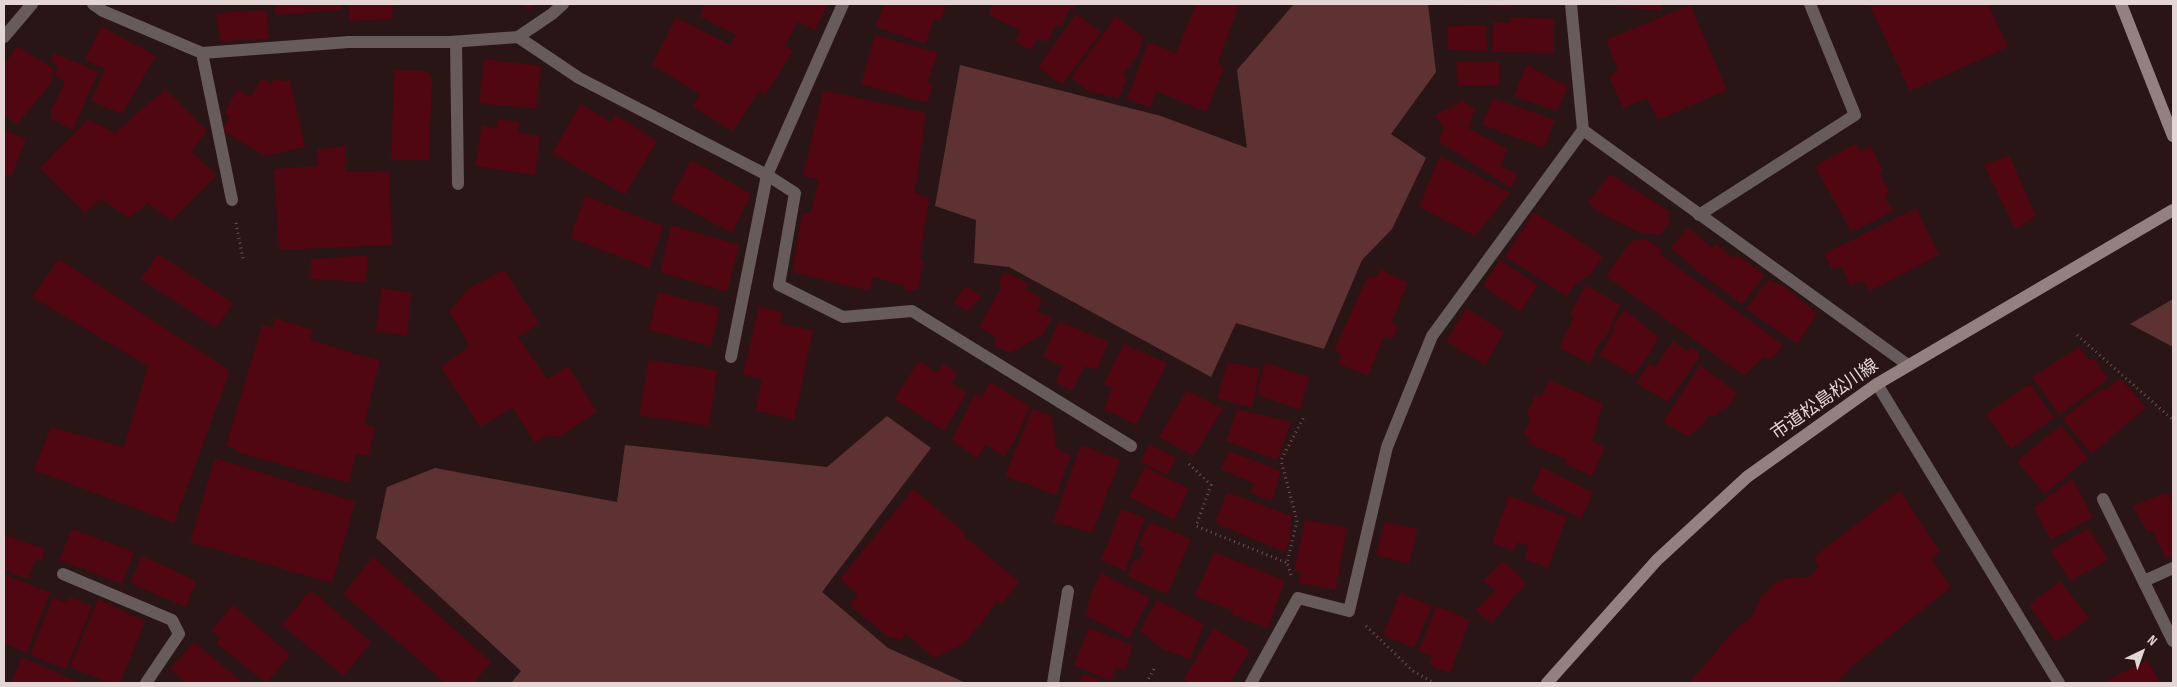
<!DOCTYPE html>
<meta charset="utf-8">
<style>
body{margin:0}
#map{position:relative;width:2177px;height:687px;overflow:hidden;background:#291515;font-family:"Sofia Sans Condensed",sans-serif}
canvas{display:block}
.frame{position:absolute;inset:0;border:5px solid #e5d6d6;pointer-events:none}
.north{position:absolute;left:2117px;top:627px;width:50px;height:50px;-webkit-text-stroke:4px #291515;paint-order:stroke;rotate:42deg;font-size:14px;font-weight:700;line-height:20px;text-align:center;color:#e5d6d6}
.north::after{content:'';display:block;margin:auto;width:18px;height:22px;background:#e5d6d6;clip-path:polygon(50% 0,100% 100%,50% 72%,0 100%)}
</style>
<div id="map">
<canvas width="2177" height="687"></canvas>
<div class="frame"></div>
<div class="north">N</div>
</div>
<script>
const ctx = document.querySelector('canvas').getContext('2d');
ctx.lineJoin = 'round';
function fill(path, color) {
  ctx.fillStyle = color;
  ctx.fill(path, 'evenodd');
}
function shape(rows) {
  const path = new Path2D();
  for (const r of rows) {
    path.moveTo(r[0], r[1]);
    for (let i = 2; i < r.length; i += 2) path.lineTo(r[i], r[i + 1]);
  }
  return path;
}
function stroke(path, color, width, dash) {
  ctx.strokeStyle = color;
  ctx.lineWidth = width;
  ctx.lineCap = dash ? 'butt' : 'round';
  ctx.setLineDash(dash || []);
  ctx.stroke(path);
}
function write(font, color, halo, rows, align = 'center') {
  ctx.font = font + ' "Sofia Sans Condensed","Noto Sans JP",sans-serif';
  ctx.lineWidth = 4.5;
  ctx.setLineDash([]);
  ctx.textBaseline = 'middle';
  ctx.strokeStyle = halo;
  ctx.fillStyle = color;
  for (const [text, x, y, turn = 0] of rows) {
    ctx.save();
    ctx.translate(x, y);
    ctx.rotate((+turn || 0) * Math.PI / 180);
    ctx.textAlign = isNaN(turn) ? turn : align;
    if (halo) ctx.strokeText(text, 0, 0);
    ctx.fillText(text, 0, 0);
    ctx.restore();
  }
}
fill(shape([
 [1294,4,1428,4,1436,72,1391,134,1426,158,1392,229,1362,260,1324,349,1236,323,1211,377,1009,267,974,263,976,220,935,206,960,65,1161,116,1247,148,1237,70],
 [2173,299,2173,347,2130,324],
 [887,416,931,448,822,592,888,648,966,683,511,683,521,671,376,538,387,487,435,468,617,502,625,445,827,467]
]), '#5e3232');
fill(shape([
 [275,4,342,4,342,10,275,15],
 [348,4,394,4,391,19,349,21],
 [521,4,535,4,530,10],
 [705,4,828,4,815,30,798,22,784,46,793,51,766,94,759,91,733,131,693,107,700,94,652,65,676,17,730,45,736,35,699,16],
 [884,4,946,4,941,20,935,18,925,44,876,27],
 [993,4,1076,4,1074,9,1070,8,1061,26,1056,25,1047,42,1037,39,1031,50,1014,42,1021,31,988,14],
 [1196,4,1239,4,1218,63,1224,68,1206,112,1156,91,1150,108,1127,99,1148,42,1176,53],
 [1452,4,1512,4,1512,7,1452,5],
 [1602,4,1662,4,1662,11,1602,5],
 [1869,4,1988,4,2008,47,1910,91],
 [1690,5,1727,90,1658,120,1647,98,1623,108,1609,77,1618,70,1606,40],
 [266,10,269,39,220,41,216,13],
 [1076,14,1101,32,1062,85,1038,67],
 [1116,16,1143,37,1138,55,1123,75,1127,79,1119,98,1090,92,1071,78],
 [1511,17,1554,19,1554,53,1492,52,1493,22,1510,23],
 [1486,25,1487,51,1448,50,1448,26],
 [101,26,156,56,122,114,91,101,105,69,85,60],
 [875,35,938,53,927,83,933,84,927,103,861,84],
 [17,46,54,69,50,84,17,125,4,115,4,65],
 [54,53,98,72,73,130,51,119,51,111,65,82,55,76,58,67,50,61],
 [484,59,541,66,536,109,479,103],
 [1456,61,1499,61,1499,86,1458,85],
 [1527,65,1568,87,1557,111,1514,96],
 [394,70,427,71,432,79,429,160,391,160],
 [262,78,271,84,275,78,283,81,290,80,305,147,265,156,221,130,230,117,224,113,238,89,250,97],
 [165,89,207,131,191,151,217,175,171,221,148,203,129,218,101,199,85,213,40,168,88,119,115,133],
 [823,90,926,113,915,193,929,198,920,258,923,263,918,289,905,292,905,286,873,277,869,291,792,272,802,214,810,214,819,179,803,176],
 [1493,98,1555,120,1544,148,1482,125],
 [1462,100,1475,109,1468,128,1507,149,1501,166,1517,175,1511,188,1438,141,1444,129,1435,115,1456,105],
 [581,104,611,122,616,115,657,141,625,195,552,153],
 [498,119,519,122,518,133,540,136,535,175,475,166,482,125,496,129],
 [4,130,26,139,11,177,4,174],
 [1855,144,1861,151,1871,147,1883,171,1880,174,1889,191,1884,196,1893,211,1851,232,1815,166],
 [345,146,346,172,389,171,392,245,279,250,274,169,318,166,318,149],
 [2009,155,2036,216,2015,229,1984,165],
 [1440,156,1510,193,1475,236,1419,207],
 [691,160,751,194,732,233,670,200],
 [1610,174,1670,212,1668,217,1670,222,1660,235,1641,233,1602,214,1588,203],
 [585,196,663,226,649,268,570,238],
 [1916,208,1939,255,1870,291,1862,281,1851,286,1841,266,1832,269,1824,254],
 [1534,212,1603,256,1590,275,1576,283,1567,296,1505,257],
 [671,225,739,245,727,292,660,272],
 [1688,227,1712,248,1716,244,1733,258,1737,255,1765,275,1742,304,1696,270,1671,248],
 [1646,239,1661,250,1660,254,1783,345,1777,353,1769,360,1765,356,1744,376,1606,276,1631,241],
 [158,254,233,303,216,328,141,279],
 [368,255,366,282,310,279,311,259],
 [59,259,230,371,174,523,34,470,51,427,124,447,148,366,32,297],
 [1500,260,1538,285,1520,312,1483,286],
 [1380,269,1408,283,1391,322,1398,326,1393,338,1384,336,1368,376,1337,363,1342,354,1334,350,1368,276,1376,278],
 [504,270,539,324,518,337,547,379,568,366,597,412,559,437,548,435,535,443,512,408,480,427,441,367,470,346,449,311,471,287],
 [1005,272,1029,284,1025,289,1042,299,1037,311,1052,318,1042,335,1010,353,994,345,996,337,979,327,1002,287,998,283],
 [1768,280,1786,287,1817,314,1797,344,1746,309],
 [1586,285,1620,305,1604,341,1601,339,1590,363,1559,348,1574,317,1570,314],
 [965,286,981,296,968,312,954,303],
 [381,288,411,293,407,336,376,331],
 [658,292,720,308,711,346,649,330],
 [759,306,783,313,780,323,813,331,794,420,755,410,762,380,743,374],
 [1466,308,1504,332,1485,365,1446,341],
 [1625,310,1658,337,1649,355,1633,375,1599,355,1615,329,1612,326],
 [275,318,313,330,310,340,380,361,364,424,375,428,369,456,356,454,349,483,236,452,236,448,226,446,262,325,272,328],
 [1059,321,1108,342,1097,370,1085,366,1072,391,1055,382,1063,366,1043,357],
 [1673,341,1687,351,1691,347,1701,355,1668,402,1636,383,1649,363,1655,367],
 [1124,344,1167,363,1136,425,1104,409,1112,388,1104,384],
 [2079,347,2089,360,2093,358,2108,379,2059,415,2032,377],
 [649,360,717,370,709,426,639,415],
 [919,361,937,373,943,364,957,373,952,383,967,393,944,431,894,399],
 [1228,362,1260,369,1252,408,1217,398],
 [1265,363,1309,377,1300,410,1257,395],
 [1700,365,1737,393,1727,408,1722,409,1716,416,1709,415,1703,424,1689,437,1663,422],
 [2120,378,2146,407,2092,454,2062,419,2102,388,2105,390],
 [1549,380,1603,404,1592,441,1605,447,1592,476,1565,464,1567,460,1528,443,1530,438,1524,435,1531,417,1526,416,1535,395,1542,396],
 [990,382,1030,406,1016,438,1004,457,986,444,977,458,952,440,975,393,982,397],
 [2030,384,2054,418,2011,449,1986,414],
 [1187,390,1223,409,1193,456,1159,437],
 [1032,409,1052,416,1056,448,1071,456,1056,495,1005,476],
 [1237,409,1291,422,1277,460,1226,441],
 [2061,425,2088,458,2045,494,2017,461],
 [1149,444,1176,458,1167,475,1140,462],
 [1081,445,1120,460,1092,533,1053,522],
 [1229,451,1281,471,1272,501,1251,493,1253,483,1221,469],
 [215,458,355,502,332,583,190,542],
 [1145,467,1189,489,1174,520,1129,497],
 [1542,467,1593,493,1581,519,1531,492],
 [2072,478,2093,517,2051,540,2034,508],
 [913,489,964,532,965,537,1019,582,1002,604,997,600,987,616,962,645,934,658,905,634,901,640,888,637,850,605,858,595,840,579],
 [1900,491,1940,552,1931,558,1951,587,1858,661,1836,683,1689,683,1732,633,1753,615,1761,596,1770,588,1778,581,1789,578,1809,577,1819,567,1816,562,1816,555],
 [1227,492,1291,516,1290,540,1284,552,1215,523],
 [2167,492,2172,500,2173,499,2173,556,2166,559,2152,530,2147,532,2133,506],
 [1509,496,1567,517,1548,568,1524,559,1529,546,1517,542,1514,551,1492,543],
 [1121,509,1145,518,1125,571,1101,560],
 [1305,520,1347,527,1336,590,1299,583,1301,572,1294,572],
 [1149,522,1191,539,1167,594,1127,576,1134,560,1139,561,1144,548,1139,545],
 [1385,522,1418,529,1409,564,1376,555],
 [2089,528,2108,560,2070,581,2050,550],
 [72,529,134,552,122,584,59,560],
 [4,535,45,549,42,561,36,559,28,579,4,570],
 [1214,552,1285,581,1268,628,1232,615,1233,611,1195,596],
 [142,556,196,581,186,607,130,583],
 [373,557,491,662,474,683,445,683,343,594],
 [1503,561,1526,583,1492,623,1475,611,1495,590,1483,581],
 [1101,573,1150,598,1129,638,1086,616,1090,595],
 [4,574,50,593,27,653,4,643],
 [2060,581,2089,618,2056,642,2029,605],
 [311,590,371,642,344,676,282,625],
 [1400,593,1432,606,1414,648,1383,635],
 [70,597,92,606,66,669,30,655,53,598,66,603],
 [98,599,145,621,120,683,109,683,70,667],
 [1157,600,1204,624,1190,659,1163,649,1140,631],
 [233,605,290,655,266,683,216,643,221,637,211,631],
 [1437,606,1470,620,1450,673,1429,665,1432,656,1418,651],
 [1089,628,1133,646,1125,670,1116,667,1111,681,1074,665],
 [1214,628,1250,650,1230,683,1191,683,1184,679],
 [194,642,243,683,186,683,170,669],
 [22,657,80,683,11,683],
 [2147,660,2160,683,2102,683],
 [1083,674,1108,683,1079,683]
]), '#510712');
stroke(shape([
 [236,223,243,259],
 [2077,335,2173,420],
 [1189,464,1211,485,1196,526,1287,563],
 [1291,575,1287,563,1297,521,1281,460,1305,415],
 [1366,626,1413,671,1434,683],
 [1146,683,1154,669]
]), '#695757', 3, [1, 4]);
stroke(shape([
 [93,4,103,11,202,53,349,42,450,42,518,37,579,78,767,175,843,4],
 [1571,4,1583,130,1908,365],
 [4,37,32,4],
 [518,37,552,14,563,4],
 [456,42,458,184],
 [202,53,232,200],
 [1699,215,1855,115,1810,4],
 [731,357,767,175,795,193,779,285,843,317,912,311,1131,446],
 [1877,384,2059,683],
 [2103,499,2173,641],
 [63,574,172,620,179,634,146,683],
 [2144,581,2173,568],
 [1053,683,1068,591],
 [1251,683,1298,598,1349,611,1387,447,1432,336,1583,130]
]), '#675c5b', 12);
stroke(shape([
 [2121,4,2173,136],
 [1547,683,1657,560,1747,477,1877,384,2173,210]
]), '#938180', 12);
write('18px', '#e5d6d6', '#291515', [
 ["市道松島松川線",1825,400,-35]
]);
</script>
